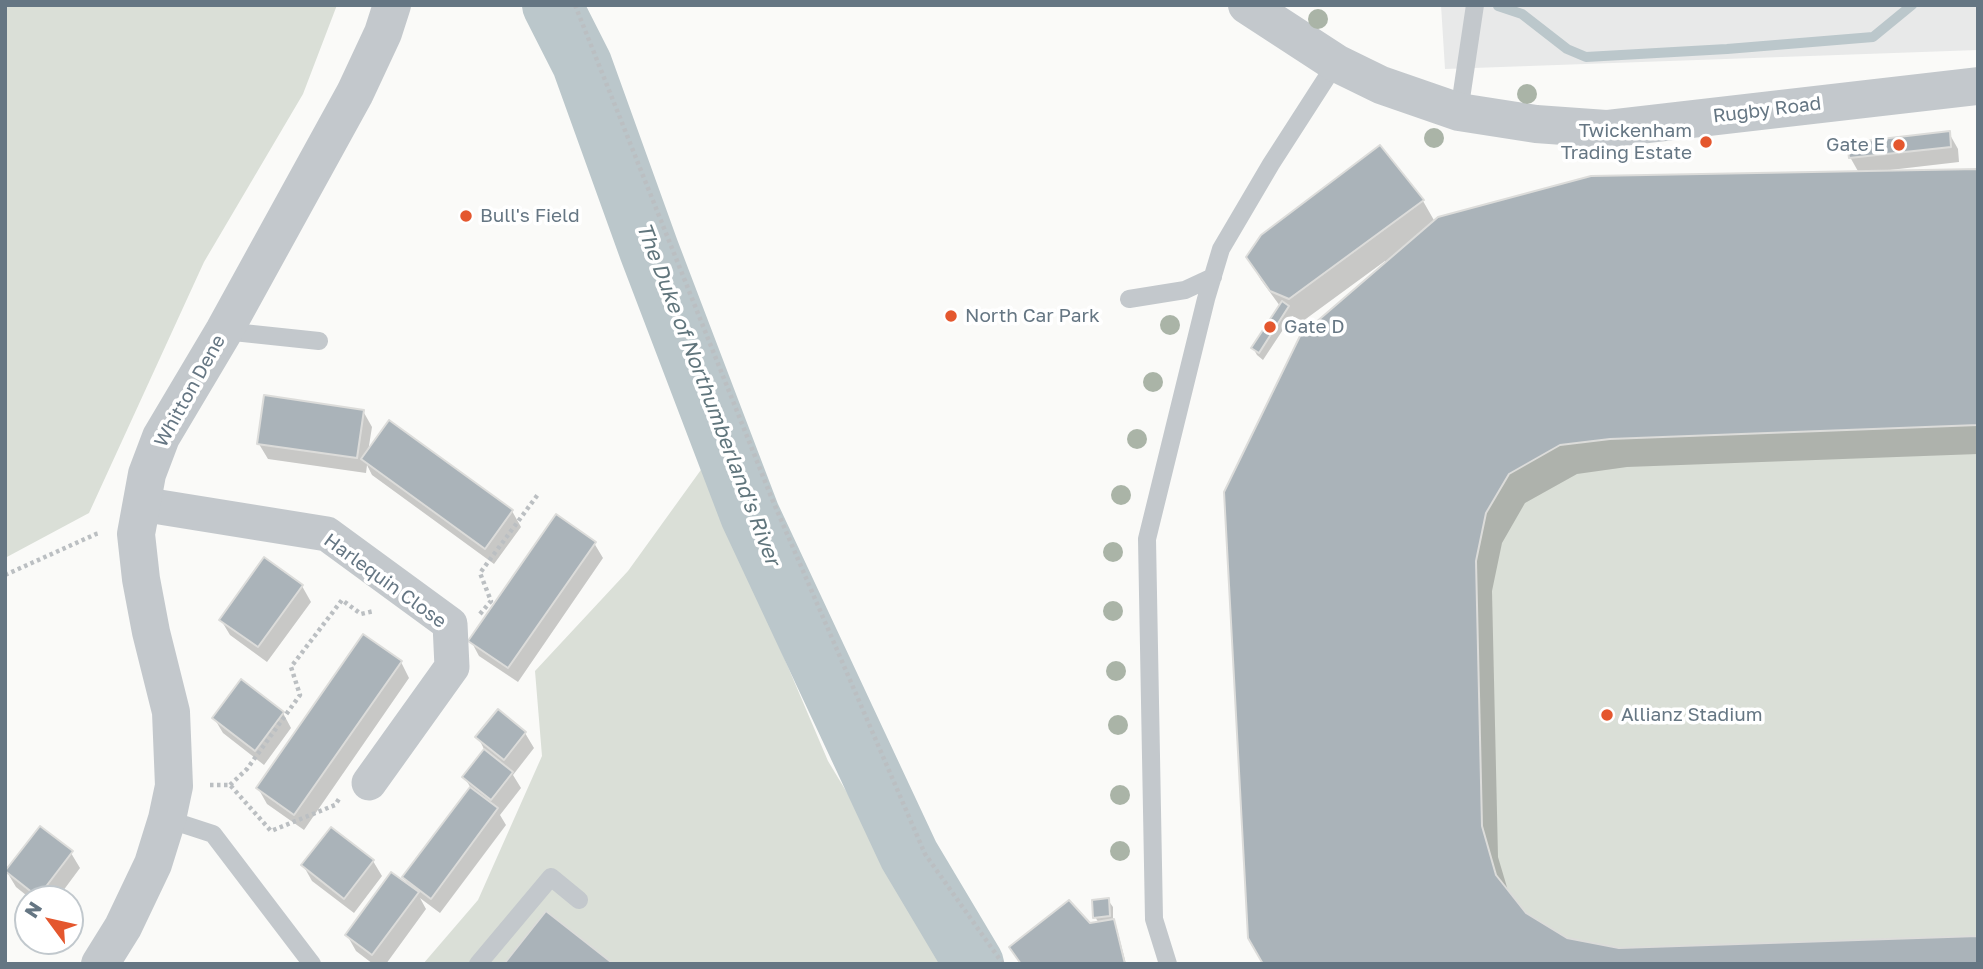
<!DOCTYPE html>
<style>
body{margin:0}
#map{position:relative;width:1983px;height:969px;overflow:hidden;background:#fafaf8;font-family:"Golos Text",sans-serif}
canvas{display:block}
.frame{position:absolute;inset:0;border:7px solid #657683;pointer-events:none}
.north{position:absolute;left:14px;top:885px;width:70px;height:70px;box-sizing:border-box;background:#fff;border:2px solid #c1c8cd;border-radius:50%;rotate:303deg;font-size:19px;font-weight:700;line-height:28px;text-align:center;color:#657683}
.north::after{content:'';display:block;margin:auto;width:24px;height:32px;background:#e4572e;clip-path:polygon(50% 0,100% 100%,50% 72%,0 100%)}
</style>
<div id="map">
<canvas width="1983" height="969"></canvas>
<div class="frame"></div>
<div class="north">N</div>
</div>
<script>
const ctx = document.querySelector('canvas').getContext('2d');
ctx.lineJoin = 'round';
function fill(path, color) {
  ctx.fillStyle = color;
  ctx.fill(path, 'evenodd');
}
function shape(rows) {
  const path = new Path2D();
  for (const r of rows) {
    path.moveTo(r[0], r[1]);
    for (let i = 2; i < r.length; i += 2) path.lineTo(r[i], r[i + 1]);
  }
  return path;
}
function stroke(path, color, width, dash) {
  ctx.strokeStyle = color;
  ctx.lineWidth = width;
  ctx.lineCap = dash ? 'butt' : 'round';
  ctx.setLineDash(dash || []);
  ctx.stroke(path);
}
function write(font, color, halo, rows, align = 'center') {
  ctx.font = font + ' "Golos Text",sans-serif';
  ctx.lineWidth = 7;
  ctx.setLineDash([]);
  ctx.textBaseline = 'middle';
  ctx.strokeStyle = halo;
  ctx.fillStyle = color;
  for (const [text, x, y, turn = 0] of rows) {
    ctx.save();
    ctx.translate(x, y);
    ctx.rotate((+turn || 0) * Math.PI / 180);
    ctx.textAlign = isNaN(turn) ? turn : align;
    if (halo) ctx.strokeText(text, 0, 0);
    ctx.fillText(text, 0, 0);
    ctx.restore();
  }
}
fill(shape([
 [1441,5,1978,5,1978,50,1445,69]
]), '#e8e9e9');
fill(shape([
 [5,5,337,5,303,94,204,262,89,513,5,558],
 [1978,169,1978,964,1263,964,1248,938,1224,492,1300,336,1438,217,1591,176],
 [703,467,828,761,950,964,423,964,478,900,542,756,535,671,628,571]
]), '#dadfd7');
fill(shape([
 [1949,133,1958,149,1959,162,1890,170,1890,172,1978,171,1978,454,1627,467,1577,474,1525,503,1502,543,1492,591,1498,857,1509,894,1264,964,1387,263,1385,261,1303,321,1292,316,1263,360,1257,355,1253,348,1280,306,1261,280,1248,257,1379,147,1423,201,1435,222,1859,173,1850,157],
 [363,411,372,427,368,452,390,422,512,511,521,527,494,564,372,475,367,465,366,473,268,459,259,444],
 [594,543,603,558,518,682,479,656,471,641],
 [302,586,311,602,267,662,230,635,221,620],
 [401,662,409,678,304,830,267,804,258,788],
 [283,713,291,728,264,765,223,733,214,718],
 [525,733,534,748,513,775,521,788,500,815,506,825,440,913,420,898,426,909,386,964,373,964,356,951,347,935,411,888,404,878,471,788,464,777,485,751,478,737],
 [71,853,80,868,57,899,31,899,16,887,7,872],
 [373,861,382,876,354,913,312,881,303,865],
 [1108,900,1113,907,1113,923,1117,929,1126,964,1022,964,1089,925,1099,923,1095,917]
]), '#0003');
stroke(shape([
 [1498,6,1522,14,1567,49,1586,57,1727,49,1873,37,1912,5]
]), '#bbc7cb', 10);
stroke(shape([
 [552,5,582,64,649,250,750,515,909,855,974,964]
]), '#bbc7cb', 60);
const building = shape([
 [1950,131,1951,147,1849,158,1847,143,1950,131],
 [1380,145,1424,200,1289,299,1270,291,1246,257,1261,235,1380,145],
 [1978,169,1978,425,1610,439,1560,445,1509,474,1486,513,1476,561,1482,826,1496,875,1526,913,1567,938,1619,948,1978,936,1978,964,1263,964,1248,938,1224,492,1300,336,1438,217,1591,176,1978,169],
 [1282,301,1289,306,1259,353,1251,348,1282,301],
 [264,395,364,410,357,458,257,444,264,395],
 [389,420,513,510,485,549,361,459,389,420],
 [556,514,596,542,508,668,468,641,556,514],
 [264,557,303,585,258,647,219,620,264,557],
 [363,634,402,661,294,815,256,788,363,634],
 [241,679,284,712,255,751,212,718,241,679],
 [498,709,526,732,504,760,475,737,498,709],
 [484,749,513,772,491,800,462,777,484,749],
 [470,787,498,808,431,899,402,877,470,787],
 [40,826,73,851,38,897,5,871,40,826],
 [331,827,374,860,344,899,301,865,331,827],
 [391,872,419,892,372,955,345,935,391,872],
 [1109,898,1110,916,1093,918,1092,900,1109,898],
 [1069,900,1090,923,1114,919,1125,964,1021,964,1009,947,1069,900],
 [546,911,611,962,609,964,504,964,546,911]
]);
fill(building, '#aab3b9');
stroke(building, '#dcdcda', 2);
stroke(shape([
 [575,5,772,499,925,854,1003,964],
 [5,575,96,534,100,533],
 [480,614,491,601,480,573,539,493],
 [210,785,230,785,271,831,335,805,339,799],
 [230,785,247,769,300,695,291,667,342,600,361,614,374,611]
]), '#bbbfc2', 4.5, [3.5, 3.5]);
stroke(shape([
 [1459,112,1475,5],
 [1129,299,1185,290,1213,277],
 [224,331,319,341],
 [167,819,213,834,312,964],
 [478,964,551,877,579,900],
 [1168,964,1154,919,1147,539,1206,299,1221,249,1271,164,1336,63]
]), '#c3c8cc', 18);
stroke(shape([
 [141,504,327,534,450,624,452,667,369,783]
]), '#c3c8cc', 35);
stroke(shape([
 [1247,5,1336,63,1381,85,1459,112,1536,124,1606,129,1978,86],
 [100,964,123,927,153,864,167,819,174,786,171,712,151,632,141,579,136,534,147,474,161,437,224,331,355,93,383,33,392,5]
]), '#c3c8cc', 38);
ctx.fillStyle = '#aab4a7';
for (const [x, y] of [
 [1318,19],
 [1527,94],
 [1434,138],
 [1170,325],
 [1153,382],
 [1137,439],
 [1121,495],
 [1113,552],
 [1113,611],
 [1116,671],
 [1118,725],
 [1120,795],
 [1120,851]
]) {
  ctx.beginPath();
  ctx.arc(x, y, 10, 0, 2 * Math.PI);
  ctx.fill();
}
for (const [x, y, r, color] of [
 [1706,142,7,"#e4572e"],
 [1899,145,7,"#e4572e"],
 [466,216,7,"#e4572e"],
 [951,316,7,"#e4572e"],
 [1270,327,7,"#e4572e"],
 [1607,715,7,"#e4572e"]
]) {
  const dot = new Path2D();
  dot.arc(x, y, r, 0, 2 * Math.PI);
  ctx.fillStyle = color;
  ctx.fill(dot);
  stroke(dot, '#fff', 2.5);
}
write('19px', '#657683', '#fff', [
 ["Rugby Road",1767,110,-7],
 ["Whitton Dene",190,391,-61],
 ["Harlequin Close",385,581,36]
]);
write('19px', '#657683', '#fff', [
 ["Twickenham",1692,131,"right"],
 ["Trading Estate",1692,153,"right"],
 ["Gate E",1885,145,"right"],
 ["Bull's Field",480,216],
 ["North Car Park",965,316],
 ["Gate D",1284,327],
 ["Allianz Stadium",1621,715]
], 'left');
write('italic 21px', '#60757c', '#fff', [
 ["The Duke of Northumberland's River",708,394,69]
]);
</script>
